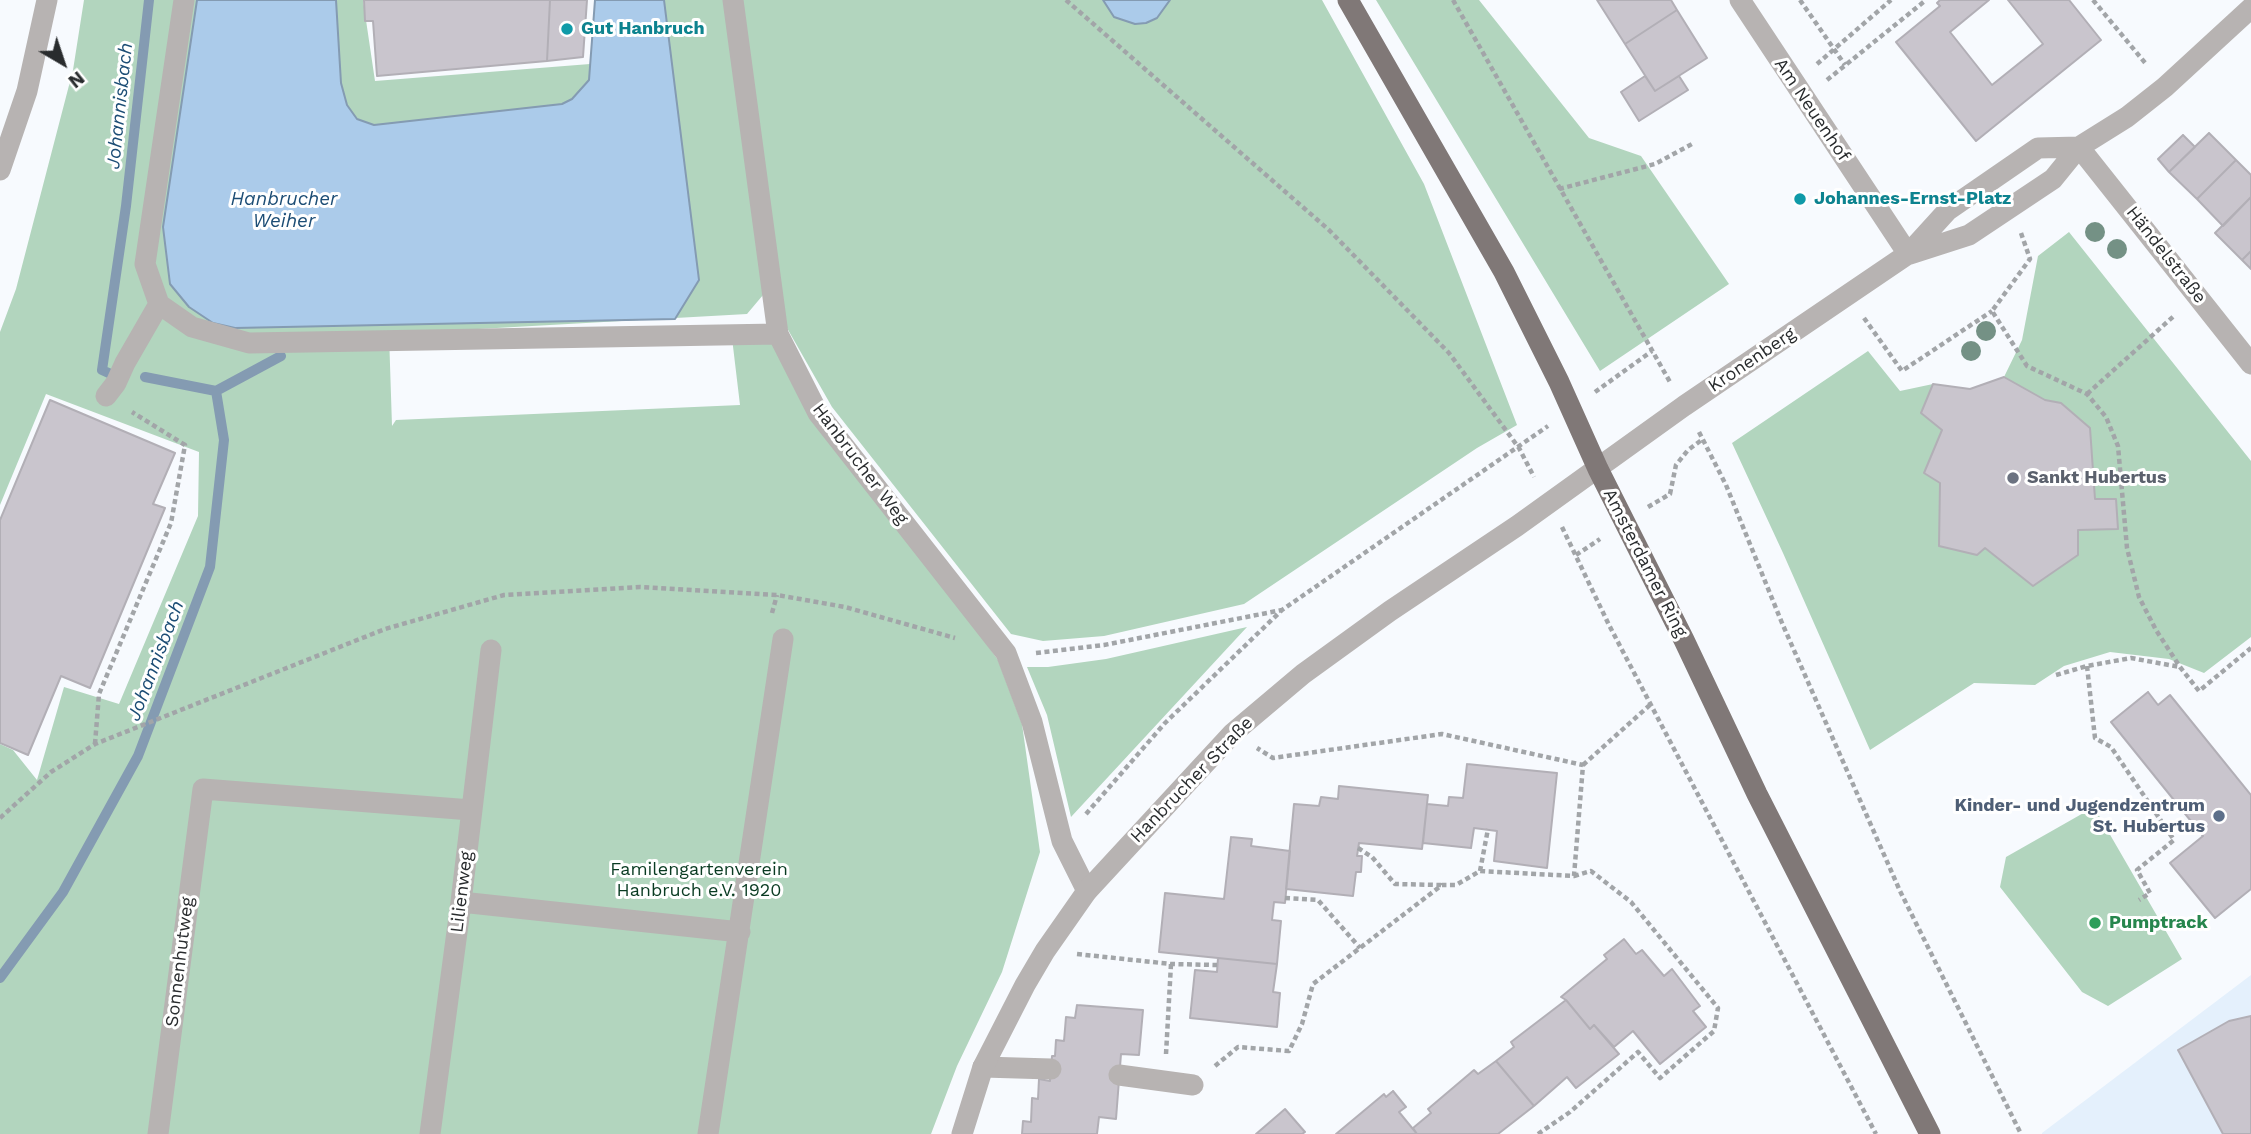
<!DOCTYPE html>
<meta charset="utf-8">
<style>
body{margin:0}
#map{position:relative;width:2251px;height:1134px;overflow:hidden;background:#f7fafe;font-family:"Work Sans",sans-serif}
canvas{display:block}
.north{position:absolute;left:28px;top:28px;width:70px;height:70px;-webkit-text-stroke:5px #fff;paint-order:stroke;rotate:141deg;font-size:19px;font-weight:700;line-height:28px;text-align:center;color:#292c2e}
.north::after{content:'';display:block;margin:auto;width:24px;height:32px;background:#292c2e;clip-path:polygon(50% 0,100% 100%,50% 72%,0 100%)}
</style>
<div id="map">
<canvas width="2251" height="1134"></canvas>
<div class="north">N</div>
</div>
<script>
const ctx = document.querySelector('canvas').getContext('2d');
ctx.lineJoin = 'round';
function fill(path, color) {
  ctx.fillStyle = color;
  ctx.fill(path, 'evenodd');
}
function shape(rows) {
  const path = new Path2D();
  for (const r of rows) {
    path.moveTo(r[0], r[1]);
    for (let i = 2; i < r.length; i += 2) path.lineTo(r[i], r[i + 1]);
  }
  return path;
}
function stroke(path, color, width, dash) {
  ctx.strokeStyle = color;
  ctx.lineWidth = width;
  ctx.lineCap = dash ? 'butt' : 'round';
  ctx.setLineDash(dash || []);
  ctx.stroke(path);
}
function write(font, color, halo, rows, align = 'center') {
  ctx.font = font + ' "Work Sans",sans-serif';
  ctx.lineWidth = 6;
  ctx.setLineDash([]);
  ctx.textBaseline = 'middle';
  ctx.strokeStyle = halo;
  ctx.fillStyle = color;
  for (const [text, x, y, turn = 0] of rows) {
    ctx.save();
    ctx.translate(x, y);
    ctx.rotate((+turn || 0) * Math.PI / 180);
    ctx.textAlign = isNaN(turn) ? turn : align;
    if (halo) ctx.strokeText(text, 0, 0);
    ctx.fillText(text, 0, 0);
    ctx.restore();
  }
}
fill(shape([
 [2251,975,2251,1134,2042,1134,2042,1133]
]), '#e4f0fc');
fill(shape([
 [84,0,197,0,163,227,283,327,384,325,699,280,664,0,727,0,763,295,747,314,389,334,392,426,396,420,740,405,732,338,770,338,998,660,1022,724,1040,852,1002,972,957,1066,931,1134,0,1134,0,744,13,750,37,780,64,687,119,704,198,516,199,452,46,394,0,505,0,332,16,289,73,70],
 [336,0,363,0,375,81,590,64,589,80,572,99,562,104,374,125,357,119,347,105,341,83],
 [740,0,1322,0,1424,184,1517,425,1477,448,1244,604,1104,636,1043,641,1011,634,832,407,787,328],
 [1376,0,1479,0,1589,138,1641,156,1729,284,1600,371],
 [2069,232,2251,461,2251,637,2204,673,2169,659,2110,652,2064,666,2035,685,1974,683,1870,750,1783,553,1732,443,1868,351,1900,391,1933,384,1970,389,2004,377,2022,340,2038,256],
 [1247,627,1071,817,1047,715,1027,667,1048,667,1106,659],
 [2094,807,2182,959,2108,1006,2082,992,2000,887,2006,857]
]), '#b2d5be');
const water = shape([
 [197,0,336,0,341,83,347,105,357,119,374,125,562,104,572,99,589,80,595,0,664,0,699,280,675,319,235,328,213,323,189,307,170,284,163,227,197,0],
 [1103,0,1170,0,1157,18,1146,23,1135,24,1114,17,1103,0]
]);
fill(water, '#abcbea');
stroke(water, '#849bb2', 2);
stroke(shape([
 [113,375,102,370,126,206,149,0],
 [216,391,281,356],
 [0,978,63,892,138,756,210,567,224,440,216,391,145,377]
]), '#849bb2', 10);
const building = shape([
 [364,0,550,0,547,61,377,76,373,21,365,21,364,0],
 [550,0,587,0,583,57,547,61,550,0],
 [1597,0,1671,0,1677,10,1625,44,1597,0],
 [1940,0,1989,0,1950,32,1992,85,2043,44,2008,0,2069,0,2101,40,1976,141,1896,42,1940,6,1937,3,1940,0],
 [1677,10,1707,58,1655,91,1625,44,1677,10],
 [1645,76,1655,91,1679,76,1688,90,1639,121,1621,92,1645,76],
 [2209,133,2236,160,2197,199,2169,172,2209,133],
 [2183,135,2195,147,2169,172,2158,159,2183,135],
 [2236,160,2251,175,2251,197,2223,226,2197,199,2236,160],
 [2251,197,2251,251,2242,260,2215,233,2251,197],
 [2251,251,2251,269,2242,260,2251,251],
 [2004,377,2045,400,2061,403,2090,428,2095,499,2116,499,2118,529,2078,530,2078,555,2033,586,1985,548,1977,555,1939,546,1940,483,1924,473,1942,430,1921,413,1933,384,1970,389,2004,377],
 [50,400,175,453,153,504,165,508,90,688,61,676,28,755,0,743,0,520,50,400],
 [2148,692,2158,705,2170,695,2251,795,2251,889,2215,918,2170,863,2203,836,2111,722,2148,692],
 [1467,764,1557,773,1547,868,1494,861,1497,831,1474,828,1471,848,1423,843,1427,804,1448,806,1449,797,1463,798,1467,764],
 [1339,786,1428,795,1422,849,1359,843,1357,856,1362,856,1361,872,1356,872,1353,896,1286,889,1294,804,1319,806,1321,797,1338,799,1339,786],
 [1231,837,1252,839,1251,846,1290,851,1285,903,1274,902,1272,920,1281,921,1277,964,1159,952,1165,893,1224,899,1231,837],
 [1624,939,1636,954,1642,950,1664,976,1672,969,1700,1006,1693,1011,1706,1027,1660,1064,1633,1031,1614,1047,1594,1025,1590,1029,1566,1000,1561,997,1607,959,1604,955,1624,939],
 [1218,958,1277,964,1273,992,1280,993,1277,1027,1190,1018,1195,970,1217,972,1218,958],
 [1566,1000,1590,1029,1594,1025,1619,1054,1576,1088,1567,1077,1534,1106,1496,1061,1514,1047,1511,1042,1566,1000],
 [1077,1005,1143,1010,1139,1055,1121,1054,1116,1119,1099,1117,1097,1134,1022,1134,1023,1121,1031,1122,1032,1098,1038,1099,1039,1079,1050,1081,1052,1056,1055,1056,1056,1040,1064,1041,1066,1017,1075,1018,1077,1005],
 [2251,1016,2251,1134,2223,1134,2178,1050,2229,1021,2251,1016],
 [1496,1061,1534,1106,1498,1134,1417,1134,1413,1128,1431,1113,1428,1109,1474,1070,1478,1074,1496,1061],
 [1393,1091,1406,1107,1399,1112,1417,1134,1336,1134,1384,1094,1386,1097,1393,1091],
 [1285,1109,1305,1132,1302,1134,1256,1134,1285,1109]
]);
fill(building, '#c9c5cd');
stroke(building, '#b2afb6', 2);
stroke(shape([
 [1066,0,1329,230,1449,353,1519,448,1534,477],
 [1453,0,1670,382],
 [1800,0,1845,65],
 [2093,0,2146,64],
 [1817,64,1891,0],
 [1827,80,1926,0],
 [1559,189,1655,164,1692,144],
 [2021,233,2030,259,1992,311,2027,366,2087,394,2106,417,2118,446,2127,548,2139,597,2156,630,2180,667,2199,691,2251,648],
 [1864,318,1902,371,1992,311],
 [1595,392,1652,351],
 [2087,394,2175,315],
 [1699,432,1726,485,1782,623,1900,891,2021,1134],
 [1648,507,1670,494,1676,465,1688,450,1703,439],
 [1562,527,1609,625,1876,1134],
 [1576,555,1600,539],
 [772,613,777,595],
 [1036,653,1104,645,1282,610],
 [2087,666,2095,738,2111,747,2174,840,2137,870,2150,893,2139,900],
 [2056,675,2087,666,2131,658,2180,667],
 [95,744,99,694,171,523,185,445,132,412],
 [1583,765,1651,704],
 [1086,814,1165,723,1282,610,1548,426],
 [0,818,51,772,95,744,385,629,504,595,640,587,777,595,845,607,955,638],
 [1358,848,1372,857,1395,884,1441,885],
 [1480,871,1488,829],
 [1285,898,1318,900,1360,948],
 [1077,954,1171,964,1217,965],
 [1166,1054,1171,964],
 [1215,1066,1238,1047,1289,1051,1302,1024,1313,984,1442,885,1456,885,1480,871,1574,876,1583,765,1442,734,1273,758,1257,748],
 [1538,1134,1570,1112,1638,1052,1660,1078,1714,1031,1718,1008,1631,902,1591,871,1574,876]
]), '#a2a5a8', 4.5, [5, 3.5]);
stroke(shape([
 [184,0,145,264,159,304,192,327,249,343,778,334],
 [733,0,778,334,818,413,1006,653,1032,722,1062,841,1087,891],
 [106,396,116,383,125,363,159,304],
 [461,902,740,932],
 [983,1067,1051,1069],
 [1119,1075,1193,1085],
 [158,1134,203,789,471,810],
 [430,1134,461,902,491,650],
 [708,1134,783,639]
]), '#b7b3b2', 21);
stroke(shape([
 [1740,0,1908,254],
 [2079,147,2251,364],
 [0,170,27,91,47,0],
 [1910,254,1969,235,2053,179,2079,147,2127,117,2165,87,2251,8],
 [962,1134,983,1067,1025,985,1045,951,1087,891,1233,733,1303,674,1390,611,1517,526,1684,406,1908,254,1948,210,2038,148,2079,147]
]), '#b7b3b2', 21);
stroke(shape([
 [1348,0,1504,272,1559,382,1598,469,1684,640,1757,794,1930,1134]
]), '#807877', 21);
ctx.fillStyle = '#749185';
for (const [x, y] of [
 [2095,232],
 [2117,249],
 [1986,331],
 [1971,351]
]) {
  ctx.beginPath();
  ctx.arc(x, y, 10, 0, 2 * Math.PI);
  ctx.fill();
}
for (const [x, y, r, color] of [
 [567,29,7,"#0f9aa8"],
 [1800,199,7,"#0f9aa8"],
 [2013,478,7,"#6b7280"],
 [2219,816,7,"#5c6f8a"],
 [2095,923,7,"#2e9e5b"]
]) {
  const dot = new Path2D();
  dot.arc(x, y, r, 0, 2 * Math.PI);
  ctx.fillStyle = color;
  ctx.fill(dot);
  stroke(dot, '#fff', 2.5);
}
write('bold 18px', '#0d838f', '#fff', [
 ["Gut Hanbruch",581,29],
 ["Johannes-Ernst-Platz",1814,199]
], 'left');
write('18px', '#292c2e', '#fff', [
 ["Am Neuenhof",1812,110,56],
 ["Händelstraße",2166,255,52],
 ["Kronenberg",1752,360,-34],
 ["Hanbrucher Weg",860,464,53],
 ["Amsterdamer Ring",1645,563,63],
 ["Hanbrucher Straße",1192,780,-46],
 ["Lilienweg",462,892,-83],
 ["Sonnenhutweg",180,962,-83]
]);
write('bold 18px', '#5b616d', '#fff', [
 ["Sankt Hubertus",2027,478]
], 'left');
write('bold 18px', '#4e5e75', '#fff', [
 ["Kinder- und Jugendzentrum",2205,806],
 ["St. Hubertus",2205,827]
], 'right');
write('18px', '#093b22', '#fff', [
 ["Familengartenverein",699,870],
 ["Hanbruch e.V. 1920",699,891]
]);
write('bold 18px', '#27864d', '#fff', [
 ["Pumptrack",2109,923]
], 'left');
write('italic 19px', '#1c4d75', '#fff', [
 ["Johannisbach",120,106,-84],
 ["Hanbrucher",284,199],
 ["Weiher",284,221],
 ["Johannisbach",156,661,-69]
]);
</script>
